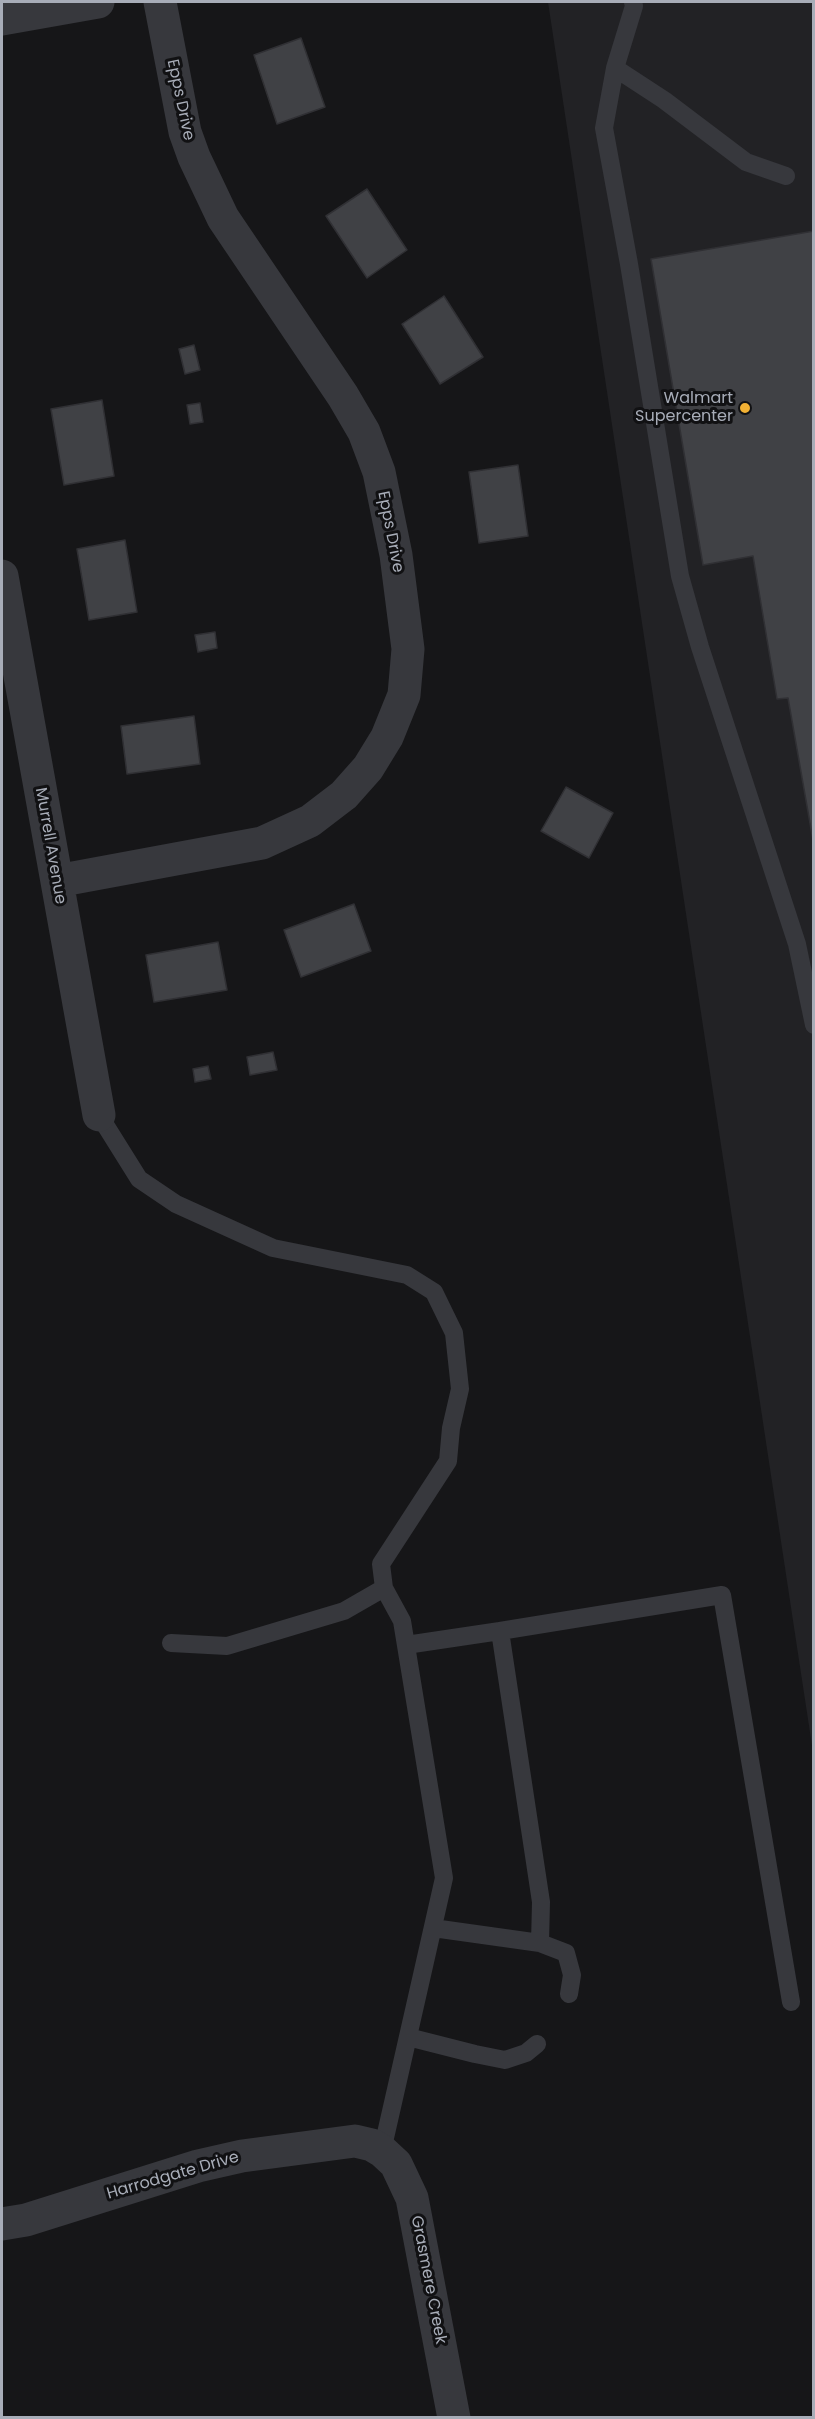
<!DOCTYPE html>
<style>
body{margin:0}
#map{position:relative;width:815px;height:2419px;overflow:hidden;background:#161618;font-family:Poppins,sans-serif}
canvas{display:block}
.frame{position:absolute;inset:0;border:3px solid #a8adb8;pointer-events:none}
</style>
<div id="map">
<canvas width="815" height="2419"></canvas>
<div class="frame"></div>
</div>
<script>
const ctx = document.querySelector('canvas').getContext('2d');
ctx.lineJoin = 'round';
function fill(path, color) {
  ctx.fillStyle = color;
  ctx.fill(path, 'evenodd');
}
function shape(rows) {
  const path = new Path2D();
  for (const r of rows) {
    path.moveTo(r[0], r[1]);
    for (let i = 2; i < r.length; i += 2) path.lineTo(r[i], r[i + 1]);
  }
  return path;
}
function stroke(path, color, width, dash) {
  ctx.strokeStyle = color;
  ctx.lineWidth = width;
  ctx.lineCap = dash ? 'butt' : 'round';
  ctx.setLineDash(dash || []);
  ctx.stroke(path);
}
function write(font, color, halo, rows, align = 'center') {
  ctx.font = font + ' Poppins,sans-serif';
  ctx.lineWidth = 6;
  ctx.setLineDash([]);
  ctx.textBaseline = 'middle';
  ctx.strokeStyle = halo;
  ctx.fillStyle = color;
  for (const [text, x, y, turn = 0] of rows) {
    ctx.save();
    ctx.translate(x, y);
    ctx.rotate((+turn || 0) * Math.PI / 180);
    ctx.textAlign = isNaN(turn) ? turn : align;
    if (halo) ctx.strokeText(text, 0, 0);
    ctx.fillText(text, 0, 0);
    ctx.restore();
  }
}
fill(shape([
 [548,2,813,2,813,1752,797,1647]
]), '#222225');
const building = shape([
 [301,38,325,107,277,124,254,55,301,38],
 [367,189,407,250,367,278,326,216,367,189],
 [814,231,814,846,788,698,777,699,753,556,703,565,651,259,814,231],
 [444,296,483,357,440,384,402,324,444,296],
 [194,345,200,370,185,374,179,349,194,345],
 [102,400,114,476,64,485,51,409,102,400],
 [200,403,203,422,190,424,187,405,200,403],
 [518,465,528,536,479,543,469,472,518,465],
 [125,540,137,612,89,620,77,549,125,540],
 [215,632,217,648,198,652,195,635,215,632],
 [194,716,200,764,127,774,121,726,194,716],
 [566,787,613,813,589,858,541,831,566,787],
 [354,904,371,951,301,977,284,930,354,904],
 [218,942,227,990,154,1002,146,955,218,942],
 [273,1052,277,1070,250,1075,247,1057,273,1052],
 [208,1066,211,1079,195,1082,193,1069,208,1066]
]);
fill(building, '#404145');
stroke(building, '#303034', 1.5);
stroke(shape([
 [633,2,634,6,615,68,604,128,629,264,680,576,700,647,797,944,814,1025],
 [615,68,664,100,746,162,786,176],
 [99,1115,139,1179,176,1204,273,1248,407,1275,434,1292,454,1333,460,1389,451,1428,448,1461,381,1564,384,1588,402,1621,444,1878,382,2151],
 [500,1631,722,1595,791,2002],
 [171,1643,227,1646,344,1611,384,1588],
 [406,1645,500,1631,541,1902,540,1943],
 [433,1928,540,1943,566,1953,572,1975,569,1994],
 [408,2037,475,2054,505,2060,526,2053,537,2044]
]), '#37383d', 18);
stroke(shape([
 [2,19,98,2],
 [2,576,99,1115],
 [57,881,262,843,310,821,344,795,368,768,387,737,404,695,408,649,396,555,379,472,364,432,343,396,223,218,194,157,185,132,160,2],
 [2,2224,26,2220,198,2166,242,2156,355,2141,372,2145,382,2151,396,2164,412,2198,454,2418]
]), '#37383d', 33);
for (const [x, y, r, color] of [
 [745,408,6,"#f2b134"]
]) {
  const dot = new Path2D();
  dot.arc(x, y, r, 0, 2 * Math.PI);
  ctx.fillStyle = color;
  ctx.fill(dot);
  stroke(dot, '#111113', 2);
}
write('16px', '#a8adb8', '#111113', [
 ["Epps Drive",180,100,78],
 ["Epps Drive",390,532,79],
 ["Murrell Avenue",50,846,80],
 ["Harrodgate Drive",173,2176,-16],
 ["Grasmere Creek",428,2280,79]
]);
write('16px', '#a8adb8', '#111113', [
 ["Walmart",733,399],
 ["Supercenter",733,417]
], 'right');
</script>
